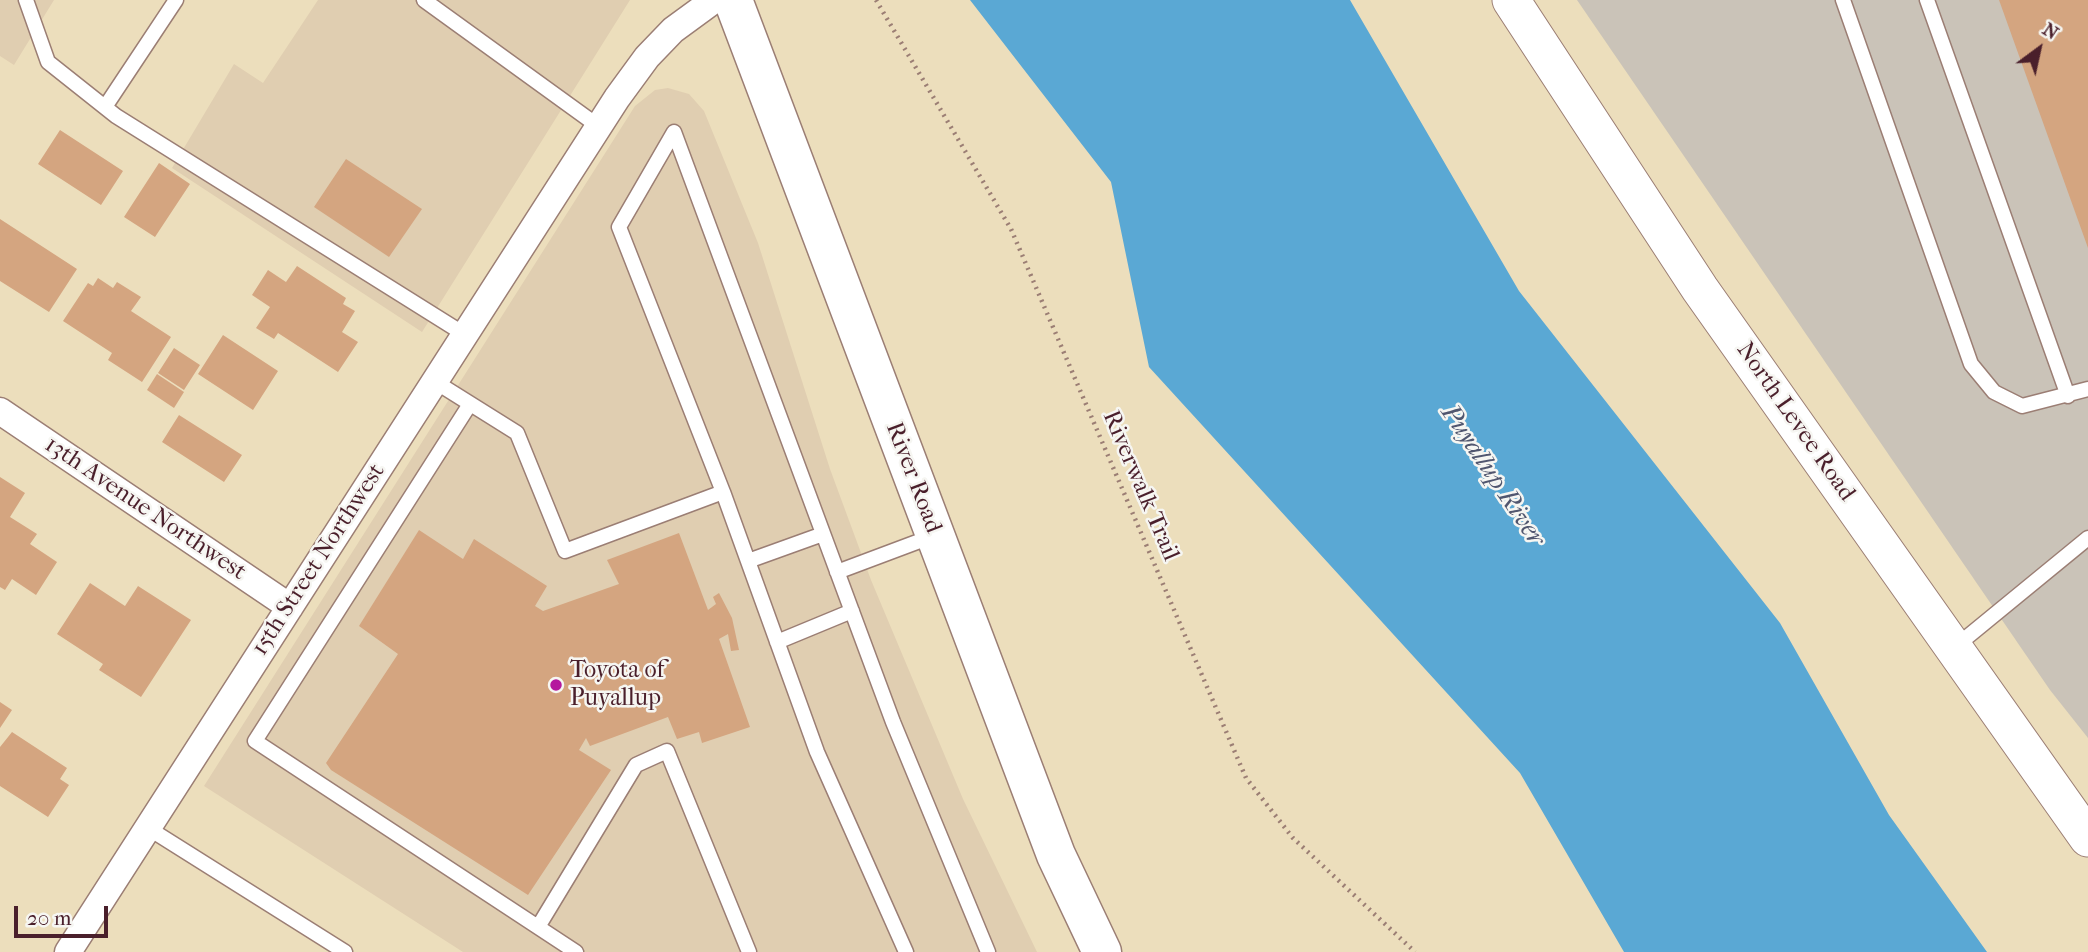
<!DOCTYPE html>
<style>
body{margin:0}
#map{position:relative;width:2088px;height:952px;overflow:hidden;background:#ecdebc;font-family:"IM FELL French Canon",serif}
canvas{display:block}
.north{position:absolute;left:2004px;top:14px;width:70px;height:70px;-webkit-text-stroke:5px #f6f6f2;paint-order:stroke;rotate:33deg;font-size:19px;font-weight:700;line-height:28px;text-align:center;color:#4a1f2b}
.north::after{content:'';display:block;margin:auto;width:24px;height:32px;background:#4a1f2b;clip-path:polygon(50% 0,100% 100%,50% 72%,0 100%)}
.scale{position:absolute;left:14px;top:906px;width:94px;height:32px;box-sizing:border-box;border:4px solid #4a1f2b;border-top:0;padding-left:9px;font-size:21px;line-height:24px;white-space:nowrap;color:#4a1f2b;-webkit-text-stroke:5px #f6f6f2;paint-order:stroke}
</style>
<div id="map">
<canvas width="2088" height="952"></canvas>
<div class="north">N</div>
<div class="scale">20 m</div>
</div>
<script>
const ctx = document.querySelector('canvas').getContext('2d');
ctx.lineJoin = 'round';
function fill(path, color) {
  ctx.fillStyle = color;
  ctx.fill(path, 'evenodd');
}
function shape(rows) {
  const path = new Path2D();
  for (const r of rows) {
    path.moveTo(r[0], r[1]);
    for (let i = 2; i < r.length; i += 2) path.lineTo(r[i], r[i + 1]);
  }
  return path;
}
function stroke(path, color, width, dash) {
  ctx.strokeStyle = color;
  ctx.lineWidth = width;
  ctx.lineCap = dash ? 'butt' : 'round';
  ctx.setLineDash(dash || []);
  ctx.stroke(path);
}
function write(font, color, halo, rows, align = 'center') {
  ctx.font = font + ' "IM FELL French Canon",serif';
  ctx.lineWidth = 5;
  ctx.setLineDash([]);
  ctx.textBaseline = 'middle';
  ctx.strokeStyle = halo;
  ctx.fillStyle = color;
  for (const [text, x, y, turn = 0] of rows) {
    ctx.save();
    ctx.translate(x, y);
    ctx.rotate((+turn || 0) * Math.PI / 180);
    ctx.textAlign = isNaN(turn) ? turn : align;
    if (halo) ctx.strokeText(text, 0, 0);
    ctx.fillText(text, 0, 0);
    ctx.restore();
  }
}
fill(shape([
 [0,0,54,0,14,65,0,56],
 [318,0,630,0,422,332,172,168,234,64,263,83],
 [668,88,689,94,704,111,758,243,830,469,871,580,963,799,1037,952,463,952,204,786,635,106,655,90]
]), '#e0ceb1');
fill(shape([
 [1577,0,2088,0,2088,738,2050,690]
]), '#cac3b8');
fill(shape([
 [970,0,1350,0,1519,291,1780,623,1889,815,1987,952,1624,952,1520,773,1149,367,1111,182]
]), '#5aa8d4');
fill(shape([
 [1999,0,2088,0,2088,248],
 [60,130,123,171,101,205,38,164],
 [346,159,422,209,389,257,314,207],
 [159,163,190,184,155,237,124,217],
 [0,219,77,269,49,312,0,281],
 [297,266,346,298,343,304,355,311,342,332,358,342,338,372,278,333,274,339,256,328,270,307,252,295,268,270,286,282],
 [98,278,113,288,117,282,141,297,131,311,171,337,142,382,108,360,112,353,63,321,88,283,93,286],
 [223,335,278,371,253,410,198,374],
 [174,348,200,365,184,390,158,373],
 [157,374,184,392,174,408,147,390],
 [179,415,242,455,224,482,162,442],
 [0,477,25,493,10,517,37,534,30,544,57,562,36,595,12,579,5,590,0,587],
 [419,530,463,559,474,539,547,586,535,606,543,611,619,584,607,560,679,533,708,610,716,604,713,597,719,593,732,618,739,650,731,651,728,634,719,639,750,727,702,743,699,732,677,739,668,717,590,746,586,738,579,750,611,770,528,895,331,770,326,763,398,654,359,626],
 [90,583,125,606,138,586,191,620,141,697,99,670,103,664,57,634],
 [0,702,12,710,0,728],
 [12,732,67,768,60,779,69,785,48,817,0,786,0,747]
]), '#d4a580');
const lane = shape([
 [26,0,48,62,116,116,464,334],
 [424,0,598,126],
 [1843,0,1971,364,1994,392,2022,406,2088,389],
 [1927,0,2068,396],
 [105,107,176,0],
 [434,381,517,433,565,551,723,492],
 [470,404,255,741,576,952],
 [748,561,823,534],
 [837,572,933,536],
 [777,642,852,611],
 [1955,647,2088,538],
 [148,828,345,952],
 [538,927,636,765,667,751,749,952],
 [906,952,817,752,723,492,619,227,674,132,893,722,988,952]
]);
const street = shape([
 [0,411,290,607],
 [68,952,617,98,647,57,673,30,714,0]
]);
const secondary = shape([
 [1511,0,1700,289,2088,838]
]);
const primary = shape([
 [733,0,1056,855,1102,952]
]);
stroke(lane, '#9b7e74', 17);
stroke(street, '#9b7e74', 29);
stroke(secondary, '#9b7e74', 39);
stroke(primary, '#9b7e74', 41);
stroke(shape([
 [876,0,1011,229,1246,778,1293,838,1415,952]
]), '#9b7e74', 4.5, [2, 5]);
stroke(lane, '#fff', 14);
stroke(street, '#fff', 26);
stroke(secondary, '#fff', 37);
stroke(primary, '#fff', 38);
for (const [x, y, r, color] of [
 [556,685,7,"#b5179e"]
]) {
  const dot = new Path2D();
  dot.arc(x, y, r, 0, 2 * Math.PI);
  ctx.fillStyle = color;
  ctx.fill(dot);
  stroke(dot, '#f6f6f2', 2.5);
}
write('24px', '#4a1f2b', '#f6f6f2', [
 ["North Levee Road",1795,422,55],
 ["River Road",913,478,69],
 ["Riverwalk Trail",1140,486,67],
 ["13th Avenue Northwest",145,509,34],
 ["15th Street Northwest",319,560,-57]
]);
write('24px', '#4a1f2b', '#f6f6f2', [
 ["Toyota of",570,671],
 ["Puyallup",570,699]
], 'left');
write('italic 26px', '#50566f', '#f6f6f2', [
 ["Puyallup River",1492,476,56]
]);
</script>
